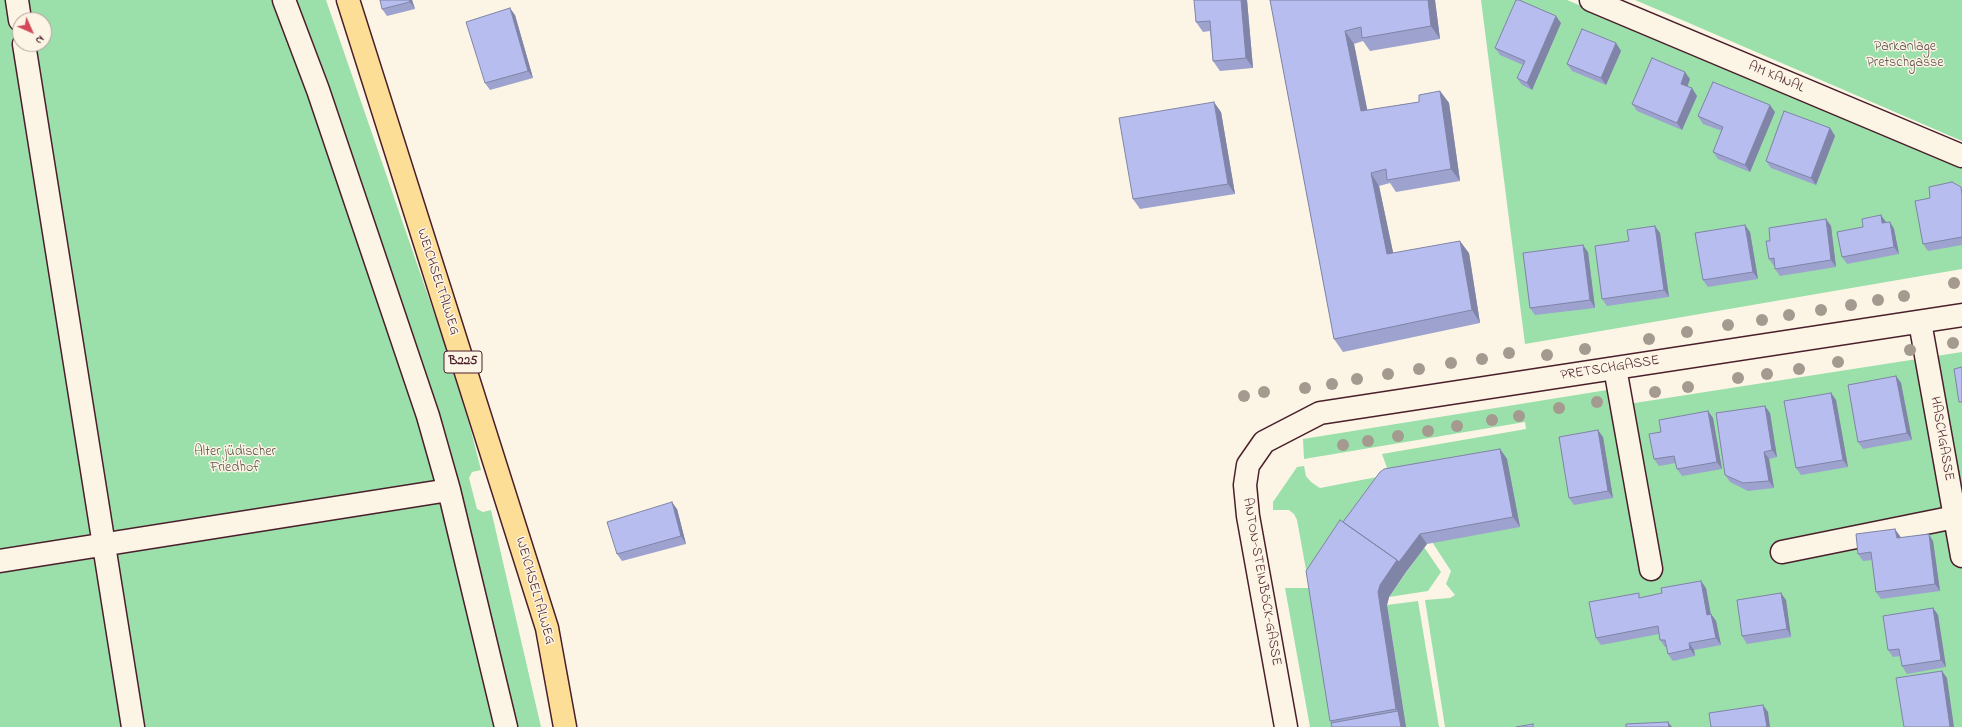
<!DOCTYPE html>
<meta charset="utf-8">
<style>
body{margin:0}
#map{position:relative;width:1962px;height:727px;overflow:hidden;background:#fcf5e5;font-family:"Indie Flower",sans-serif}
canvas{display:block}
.north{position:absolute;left:12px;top:12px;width:40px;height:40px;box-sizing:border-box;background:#fcf5e5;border:1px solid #b59f9b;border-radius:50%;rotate:135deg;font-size:11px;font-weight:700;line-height:16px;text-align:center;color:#4a1f2b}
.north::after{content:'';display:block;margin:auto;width:14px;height:18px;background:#d1495b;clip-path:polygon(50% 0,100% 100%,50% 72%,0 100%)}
</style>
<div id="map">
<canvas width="1962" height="727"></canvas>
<div class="north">N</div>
</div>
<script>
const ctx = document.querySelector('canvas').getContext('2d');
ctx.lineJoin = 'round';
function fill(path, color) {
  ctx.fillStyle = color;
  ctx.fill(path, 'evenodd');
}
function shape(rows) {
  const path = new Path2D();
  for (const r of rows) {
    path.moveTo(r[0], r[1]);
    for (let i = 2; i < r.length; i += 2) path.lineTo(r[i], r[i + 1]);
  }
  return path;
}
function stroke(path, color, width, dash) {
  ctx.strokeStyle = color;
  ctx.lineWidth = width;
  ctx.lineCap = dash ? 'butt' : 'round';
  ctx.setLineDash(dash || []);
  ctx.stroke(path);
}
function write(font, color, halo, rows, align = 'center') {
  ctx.font = font + ' "Indie Flower",sans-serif';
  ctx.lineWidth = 3;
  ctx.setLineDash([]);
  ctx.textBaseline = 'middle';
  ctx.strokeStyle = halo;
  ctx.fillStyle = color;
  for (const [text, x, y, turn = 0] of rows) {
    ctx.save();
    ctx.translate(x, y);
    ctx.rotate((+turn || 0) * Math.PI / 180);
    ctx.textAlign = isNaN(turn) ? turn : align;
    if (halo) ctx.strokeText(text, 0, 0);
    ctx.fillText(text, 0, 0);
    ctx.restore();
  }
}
fill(shape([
 [0,0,326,0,445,345,470,427,481,470,472,472,469,478,477,509,483,512,491,510,541,727,0,727],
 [20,20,44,20,44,44,20,44],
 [1481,0,1567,0,1962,166,1962,269,1525,344],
 [1635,0,1962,0,1962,141,1689,23],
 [1962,352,1962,727,1445,727,1425,600,1450,598,1455,595,1446,584,1451,571,1391,479,1382,454,1526,429,1525,422,1304,459,1303,439,1607,390,1609,407],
 [1304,466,1306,476,1311,482,1320,488,1377,477,1307,575,1297,520,1294,514,1289,510,1273,510,1273,502,1297,467],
 [1424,547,1441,572,1428,591,1389,597],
 [1285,588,1314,588,1337,727,1310,727],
 [1418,601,1439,727,1406,727,1387,605]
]), '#9bdfab');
const minor = shape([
 [17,0,20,20],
 [284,0,318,90,428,416,449,490,506,727],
 [1591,0,1962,156],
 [24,44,133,727],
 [1920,322,1962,556],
 [1615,368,1651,569],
 [1782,552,1955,517],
 [0,561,449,490],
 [1286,727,1248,516,1245,485,1248,465,1264,442,1320,413,1962,315]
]);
const major = shape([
 [348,0,547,628,565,727]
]);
stroke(minor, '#4a1f2b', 25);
stroke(major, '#4a1f2b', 25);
stroke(minor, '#fcf5e5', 22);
stroke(major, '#fdde96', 22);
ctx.fillStyle = '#a59a90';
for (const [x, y] of [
 [1954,283],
 [1904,296],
 [1878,300],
 [1851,305],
 [1821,310],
 [1789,315],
 [1762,320],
 [1728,325],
 [1687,332],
 [1649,339],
 [1953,343],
 [1585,349],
 [1910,350],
 [1509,353],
 [1547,355],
 [1482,359],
 [1838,362],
 [1451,363],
 [1419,369],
 [1799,369],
 [1388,374],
 [1767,374],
 [1738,378],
 [1357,379],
 [1332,384],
 [1688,387],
 [1305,388],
 [1264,392],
 [1655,392],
 [1244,396],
 [1597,402],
 [1559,408],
 [1519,416],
 [1492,420],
 [1457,426],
 [1428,431],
 [1398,436],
 [1368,441],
 [1343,445]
]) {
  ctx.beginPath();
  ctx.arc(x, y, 6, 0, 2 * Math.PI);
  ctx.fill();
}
fill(shape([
 [412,0,415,9,387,16,382,9],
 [1247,0,1253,68,1220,71,1213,61,1210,31,1203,32,1196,22],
 [1270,0,1435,0,1440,39,1370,51,1363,41,1354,44,1367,110,1419,102,1440,91,1449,103,1460,181,1396,192,1390,183,1379,186,1393,253,1469,253,1480,323,1343,352,1334,339],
 [515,15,533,78,490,90,485,83],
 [1561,23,1532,90,1522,85,1517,78,1523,65,1500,55,1495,48],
 [1616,43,1621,51,1606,85,1572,71,1567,64],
 [1690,79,1687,86,1697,96,1682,130,1637,111,1632,104],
 [1221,112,1235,194,1140,209,1133,199],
 [1775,112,1750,172,1718,159,1713,152,1722,131,1703,124,1698,116],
 [1830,128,1835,136,1816,185,1771,168,1766,161],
 [1962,189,1962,245,1928,251,1923,244,1930,198],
 [1826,219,1831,226,1836,267,1780,276,1775,269,1775,266,1774,266,1769,259,1770,241],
 [1886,222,1886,223,1890,222,1894,229,1899,254,1847,264,1842,257],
 [1750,232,1758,279,1708,287,1703,280],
 [1660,233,1669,297,1607,306,1602,299,1629,241],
 [1588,252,1595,308,1535,315,1530,308],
 [1896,376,1901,383,1912,440,1863,449,1858,442],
 [1831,393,1836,400,1848,467,1801,475,1796,468],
 [1708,411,1713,418,1722,469,1682,476,1677,469,1676,463,1659,466,1654,459,1661,432],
 [1770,413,1777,457,1769,459,1774,488,1748,491,1730,482,1725,475],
 [1603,437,1613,498,1574,505,1569,498],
 [1500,449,1507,459,1520,527,1427,544,1406,572,1389,597,1387,605,1406,727,1331,723,1330,721,1343,522],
 [677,509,686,544,622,561,617,554],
 [1900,536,1901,538,1933,541,1940,591,1881,599,1876,592,1872,560,1863,561,1858,554],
 [1706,588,1711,614,1716,621,1721,645,1694,650,1695,656,1673,661,1668,654,1667,647,1665,647,1660,640,1659,634,1601,645,1596,638,1642,597],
 [1786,600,1791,637,1747,644,1742,636],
 [1933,608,1938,615,1946,667,1907,674,1902,666,1901,656,1893,657,1888,650]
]), '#9da3ce');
fill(shape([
 [409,0,412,0,415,9,410,2],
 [1241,0,1247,0,1253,68,1246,58],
 [1428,0,1435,0,1440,39,1431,26],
 [510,8,515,15,533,78,528,71],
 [1556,16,1561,23,1532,90,1527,83],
 [1345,31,1354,44,1370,123,1361,111],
 [1616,43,1621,51,1606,85,1601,78],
 [1685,72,1690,79,1686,91,1681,84],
 [1692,88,1697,96,1682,130,1677,123],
 [1440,91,1449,103,1460,181,1451,169],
 [1214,102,1221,112,1235,194,1228,184],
 [1770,105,1775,112,1750,172,1745,165],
 [1830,128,1835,136,1816,185,1811,178],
 [1371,173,1379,186,1396,266,1387,254],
 [1881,215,1886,222,1887,231,1882,223],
 [1826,219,1831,226,1836,267,1831,260],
 [1890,222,1894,229,1899,254,1894,247],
 [1745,225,1750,232,1758,279,1753,272],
 [1655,226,1660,233,1669,297,1664,290],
 [1460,241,1469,253,1480,323,1472,310],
 [1583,245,1588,252,1595,308,1590,300],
 [1896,376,1901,383,1912,440,1907,433],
 [1831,393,1836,400,1848,467,1843,460],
 [1765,406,1770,413,1777,457,1772,450],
 [1708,411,1713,418,1722,469,1717,462],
 [1598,430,1603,437,1613,498,1608,491],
 [1500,449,1507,459,1520,527,1513,517],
 [1764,452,1769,459,1774,488,1769,481],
 [672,502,677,509,686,544,681,536],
 [1895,529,1900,536,1902,545,1897,538],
 [1420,534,1427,544,1406,572,1389,597,1387,605,1406,727,1401,727,1398,711,1396,709,1378,592,1380,585,1397,560],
 [1929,534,1933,541,1940,591,1935,584],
 [1701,581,1706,588,1712,622,1707,615],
 [1781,593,1786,600,1791,637,1787,629],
 [1933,608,1938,615,1946,667,1941,660],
 [1711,614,1716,621,1721,645,1716,638],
 [1689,643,1694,650,1695,656,1690,649],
 [1942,671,1947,678,1954,727,1950,727],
 [1763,705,1768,712,1770,727,1767,727],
 [1668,722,1672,727,1669,727]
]), '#8084a7');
const building = shape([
 [380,0,409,0,410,2,382,9,380,0],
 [1194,0,1241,0,1246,58,1213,61,1210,21,1196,22,1194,0],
 [1270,0,1428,0,1431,26,1362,38,1361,27,1345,31,1361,111,1419,102,1419,95,1440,91,1451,169,1387,180,1386,169,1371,173,1387,254,1460,241,1472,310,1334,339,1270,0],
 [1516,0,1519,0,1556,16,1527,83,1517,78,1525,61,1495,48,1516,0],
 [510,8,528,71,485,83,466,22,510,8],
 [1582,29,1616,43,1601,78,1567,64,1582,29],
 [1652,58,1685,72,1681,84,1692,88,1677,123,1632,104,1652,58],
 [1713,82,1770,105,1745,165,1713,152,1723,127,1698,116,1713,82],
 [1214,102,1228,184,1133,199,1119,118,1214,102],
 [1784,111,1830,128,1811,178,1766,161,1784,111],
 [1952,182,1961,187,1962,195,1962,237,1923,244,1915,201,1930,198,1929,187,1952,182],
 [1881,215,1882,223,1890,222,1894,247,1842,257,1837,232,1863,227,1862,219,1881,215],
 [1826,219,1831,260,1775,269,1774,258,1769,259,1766,241,1770,241,1769,228,1826,219],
 [1745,225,1753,272,1703,280,1695,233,1745,225],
 [1655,226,1664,290,1602,299,1595,246,1629,241,1627,230,1655,226],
 [1583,245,1590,300,1530,308,1523,253,1583,245],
 [1962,367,1962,402,1959,402,1954,369,1962,367],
 [1896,376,1907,433,1858,442,1848,385,1896,376],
 [1831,393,1843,460,1796,468,1784,401,1831,393],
 [1765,406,1772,450,1764,452,1769,481,1743,483,1725,475,1716,413,1765,406],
 [1708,411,1717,462,1677,469,1674,456,1654,459,1649,434,1661,432,1659,420,1708,411],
 [1598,430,1608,491,1569,498,1559,437,1598,430],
 [1500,449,1513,517,1420,534,1399,562,1397,560,1343,522,1380,472,1384,469,1500,449],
 [672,502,681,536,617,554,607,522,672,502],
 [1340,520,1397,560,1380,585,1378,592,1396,709,1330,721,1306,571,1340,520],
 [1895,529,1897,538,1929,534,1935,584,1876,592,1871,552,1858,554,1856,534,1895,529],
 [1701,581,1707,615,1711,614,1716,638,1689,643,1690,649,1668,654,1665,640,1660,640,1658,626,1596,638,1589,602,1639,593,1639,598,1662,593,1661,588,1701,581],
 [1781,593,1787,629,1742,636,1737,600,1781,593],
 [1933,608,1941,660,1902,666,1899,649,1888,650,1883,616,1933,608],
 [1942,671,1950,727,1904,727,1896,678,1942,671],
 [1763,705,1767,727,1711,727,1709,713,1763,705],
 [1398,711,1401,727,1332,727,1331,723,1398,711],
 [1668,722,1669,727,1626,727,1626,724,1668,722],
 [1533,724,1533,727,1516,727,1533,724]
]);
fill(building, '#b7bdef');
stroke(building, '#8084a7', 1);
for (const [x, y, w] of [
 [463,362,38]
]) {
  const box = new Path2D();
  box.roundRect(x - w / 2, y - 11, w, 22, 3);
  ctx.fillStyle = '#fcf5e5';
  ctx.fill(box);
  stroke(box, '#4a1f2b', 1);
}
write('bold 13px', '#4a1f2b', null, [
 ["B225",463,362]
]);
write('14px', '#5e4f4b', '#fcf5e5', [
 ["Parkanlage",1905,48],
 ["Pretschgasse",1905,64],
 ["Alter jüdischer",235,453],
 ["Friedhof",235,469]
]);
write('14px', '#4a1f2b', '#fcf5e5', [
 ["AM KANAL",1776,78,23],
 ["WEICHSELTALWEG",437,282,72],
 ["PRETSCHGASSE",1610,369,-9],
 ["HASCHGASSE",1941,439,80],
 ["ANTON-STEINBÖCK-GASSE",1261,582,80],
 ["WEICHSELTALWEG",534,591,74]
]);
</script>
